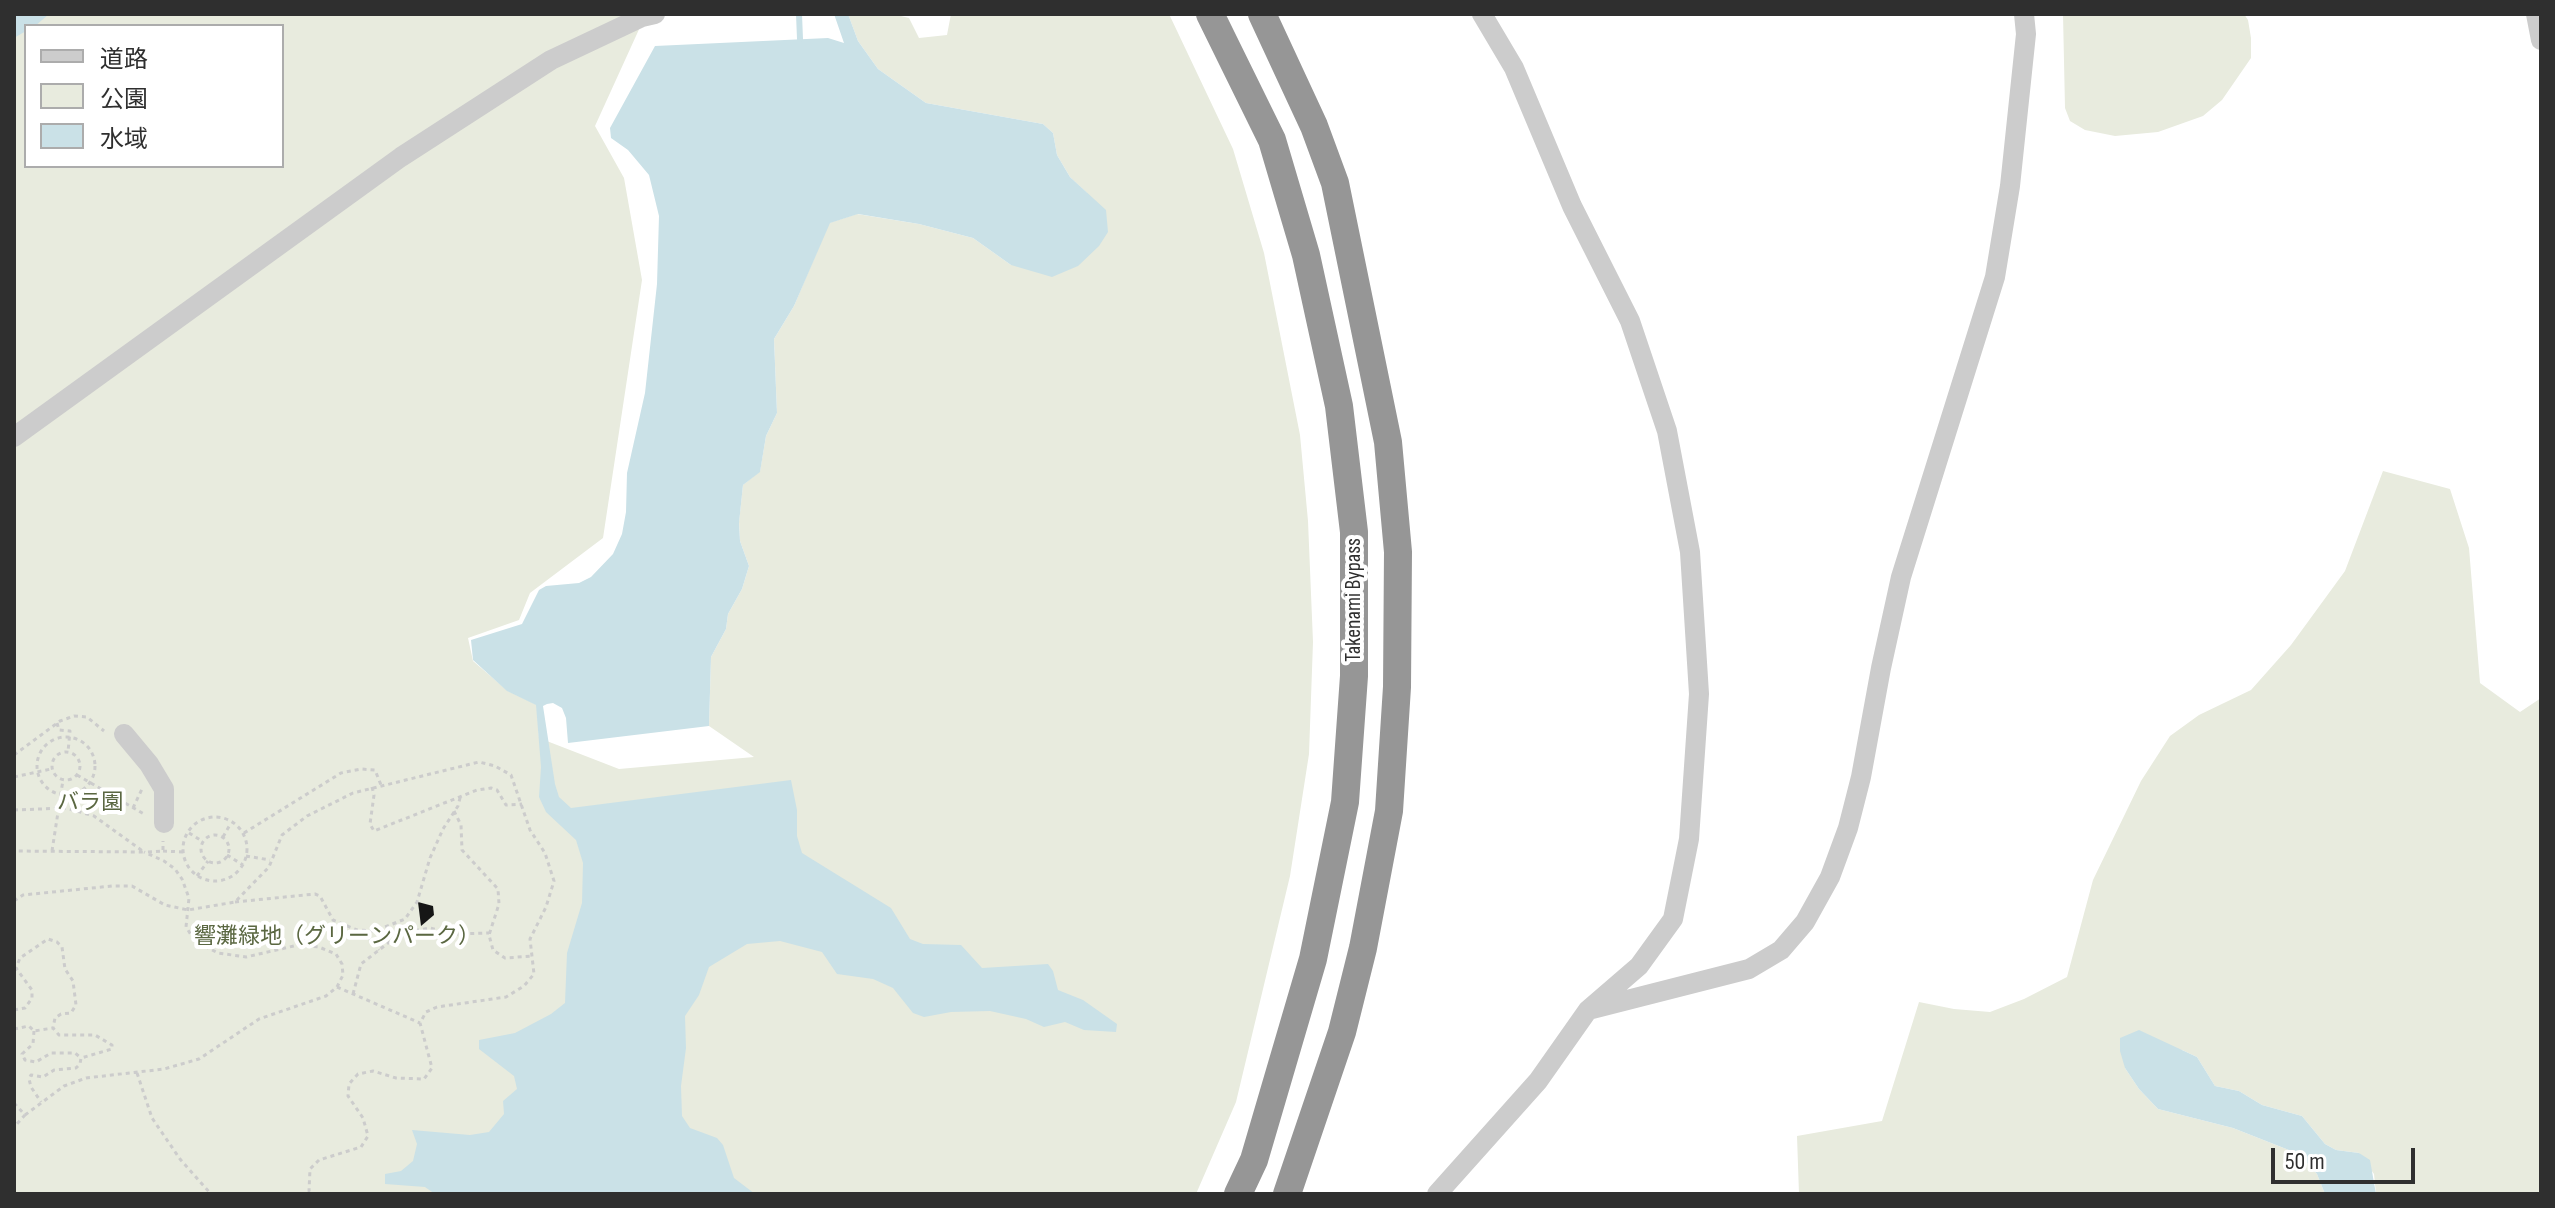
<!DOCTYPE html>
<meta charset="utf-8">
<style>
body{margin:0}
#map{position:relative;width:2555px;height:1208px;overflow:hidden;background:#fff;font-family:"Sofia Sans Condensed","Noto Sans JP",sans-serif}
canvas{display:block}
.frame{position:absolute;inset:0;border:16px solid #2f2f2f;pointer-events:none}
.legend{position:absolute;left:24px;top:24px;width:260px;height:144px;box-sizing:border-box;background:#fff;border:2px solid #acacac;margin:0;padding:10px 14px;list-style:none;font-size:24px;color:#2f2f2f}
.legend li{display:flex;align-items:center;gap:16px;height:40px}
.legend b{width:40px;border:2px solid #acacac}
.scale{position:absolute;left:2271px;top:1148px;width:144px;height:36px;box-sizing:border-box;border:4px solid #2f2f2f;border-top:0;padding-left:10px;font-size:24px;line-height:28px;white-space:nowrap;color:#2f2f2f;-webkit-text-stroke:6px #fff;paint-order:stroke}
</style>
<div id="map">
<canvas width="2555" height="1208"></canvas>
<div class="frame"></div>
<ul class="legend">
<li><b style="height:10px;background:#ccc"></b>道路</li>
<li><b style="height:22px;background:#e8ebde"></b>公園</li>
<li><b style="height:22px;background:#cae1e7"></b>水域</li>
</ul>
<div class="scale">50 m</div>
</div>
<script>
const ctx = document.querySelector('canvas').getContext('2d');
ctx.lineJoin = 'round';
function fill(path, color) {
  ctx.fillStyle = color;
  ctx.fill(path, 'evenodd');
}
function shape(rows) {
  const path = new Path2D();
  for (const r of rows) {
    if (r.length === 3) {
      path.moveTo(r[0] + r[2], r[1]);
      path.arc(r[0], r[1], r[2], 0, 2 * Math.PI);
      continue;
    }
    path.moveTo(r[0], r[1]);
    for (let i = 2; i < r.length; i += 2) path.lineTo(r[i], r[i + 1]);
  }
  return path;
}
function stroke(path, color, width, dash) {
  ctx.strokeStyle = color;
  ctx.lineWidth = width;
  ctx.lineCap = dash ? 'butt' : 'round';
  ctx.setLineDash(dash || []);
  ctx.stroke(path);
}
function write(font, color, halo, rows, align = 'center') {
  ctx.font = font + ' "Sofia Sans Condensed","Noto Sans JP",sans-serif';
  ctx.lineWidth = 8;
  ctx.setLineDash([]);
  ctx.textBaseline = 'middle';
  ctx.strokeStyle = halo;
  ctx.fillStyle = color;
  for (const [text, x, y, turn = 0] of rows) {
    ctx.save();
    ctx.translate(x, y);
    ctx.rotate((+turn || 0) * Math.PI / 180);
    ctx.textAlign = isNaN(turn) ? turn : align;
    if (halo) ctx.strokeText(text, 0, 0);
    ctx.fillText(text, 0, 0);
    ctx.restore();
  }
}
fill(shape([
 [14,14,646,14,595,126,624,178,642,280,603,538,530,593,519,620,468,638,473,661,508,691,537,705,539,738,619,769,754,757,709,726,711,657,726,629,728,614,742,589,749,566,740,541,739,522,743,485,760,471,766,436,777,413,774,339,794,306,829,223,857,214,919,224,973,238,1011,265,1087,193,1070,177,1057,155,1053,133,1043,124,926,103,878,69,858,41,848,14,893,14,909,18,919,38,947,35,951,14,1169,14,1233,149,1264,253,1300,435,1308,521,1313,642,1309,754,1290,876,1236,1102,1196,1194,14,1194],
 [26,26,282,26,282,166,26,166],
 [2063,14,2244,14,2248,20,2251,38,2251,58,2222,100,2203,116,2158,132,2115,136,2085,130,2070,121,2065,108],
 [2383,471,2450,489,2469,548,2480,683,2520,712,2541,698,2541,1194,2376,1194,2374,1174,2359,1153,2336,1150,2325,1144,2302,1116,2262,1105,2239,1091,2215,1086,2197,1057,2182,1050,2125,1068,2139,1089,2158,1109,2233,1128,2299,1154,2317,1174,2325,1194,1799,1194,1797,1136,1882,1121,1919,1002,1954,1009,1990,1012,2024,999,2067,977,2093,880,2141,781,2170,736,2199,715,2251,690,2291,645,2345,571]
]), '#e8ebde');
fill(shape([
 [14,14,49,14,35,26,26,26,26,31,14,38],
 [834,14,848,14,858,41,878,69,926,103,1043,124,1053,133,1057,155,1070,177,1106,210,1108,232,1099,246,1078,266,1052,277,1011,265,973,238,919,224,858,214,830,223,794,306,774,339,777,413,766,436,760,472,743,485,739,523,740,541,749,566,742,589,728,614,726,629,711,657,709,726,568,743,566,718,562,708,553,703,547,704,543,706,555,784,559,797,571,808,791,780,797,810,797,836,802,853,891,908,910,939,923,944,961,945,982,968,1048,964,1053,971,1058,990,1083,1000,1117,1024,1116,1032,1084,1030,1065,1022,1044,1027,1026,1019,990,1011,951,1012,924,1017,913,1013,893,988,873,979,837,974,822,952,780,941,747,944,709,967,699,995,685,1016,686,1048,681,1086,682,1116,690,1128,717,1138,723,1145,734,1178,755,1194,435,1194,425,1187,385,1184,385,1174,401,1171,413,1161,417,1144,412,1130,470,1135,489,1132,504,1114,503,1101,517,1089,514,1076,479,1049,479,1040,515,1033,551,1014,565,1003,567,953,582,903,583,863,576,840,546,812,539,797,541,767,536,705,507,691,473,660,471,640,522,624,539,590,546,586,579,583,591,577,613,554,622,534,626,512,627,473,645,393,657,284,659,216,649,175,628,150,611,138,610,128,655,46,828,38,844,43],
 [2139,1030,2197,1057,2215,1086,2239,1091,2262,1105,2302,1116,2325,1144,2336,1150,2359,1153,2370,1160,2376,1194,2325,1194,2317,1174,2299,1154,2233,1128,2158,1109,2139,1089,2125,1068,2120,1051,2120,1038]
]), '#cae1e7');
stroke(shape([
 [799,14,800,39]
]), '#cae1e7', 6);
fill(shape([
 [418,902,433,906,434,915,421,926]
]), '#161616');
stroke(shape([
 [57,723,59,730,70,731,68,752],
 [66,766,29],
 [66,766,14],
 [14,755,60,721,74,716,87,717,104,731],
 [77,775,144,814],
 [14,777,51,769],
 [372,787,374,795,370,824,374,831,477,790,491,788,497,790,506,805,522,804],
 [133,808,142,789],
 [14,810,66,808,94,816,144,852,14,851],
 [454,811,461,825,462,850,498,889,499,904,489,935,493,950,505,958,533,956],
 [215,849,32],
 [189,833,202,841],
 [244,833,341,773,361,769,375,770,381,785],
 [215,849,14],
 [223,837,231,823],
 [52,851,63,780],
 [163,851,183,852],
 [148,852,163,851,163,841],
 [227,855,243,865],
 [246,856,270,860],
 [197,876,208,861],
 [14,901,23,895,112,886,132,886,165,905,188,910,235,902,269,867,282,835,307,816,353,793,479,762,495,766,511,775,530,830,545,853,554,881,546,907,530,939,534,974,524,986,506,997,437,1007,426,1012,420,1023,432,1068,424,1079,396,1078,373,1071,358,1074,349,1084,348,1096,363,1118,368,1136,361,1147,319,1160,310,1169,309,1191,312,1194],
 [235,902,315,894,320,896,333,920,357,930,375,931,405,919,417,902,430,858,443,829,458,806,461,794],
 [363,931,379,950],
 [337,987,420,1023],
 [353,994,361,964,401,933,430,928,456,934,489,933],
 [14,1010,25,1008,32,998,32,990,16,968,20,958,48,939,57,942,62,947,65,969,73,981,76,1005,71,1013,61,1014,55,1018,53,1028],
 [14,1029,29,1026,34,1031,53,1028,59,1035,95,1035,112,1045,112,1049,81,1058],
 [34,1031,33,1044,22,1054,25,1060,36,1062,51,1053,75,1053,81,1058,80,1064,76,1068,54,1070,43,1077,31,1075,29,1079,31,1087,41,1102],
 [137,1073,152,1118,180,1159,211,1194],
 [14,1103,25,1115,14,1127],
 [25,1115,64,1086,86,1078,164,1069,199,1059,259,1019,326,996,337,987,343,975,342,964,336,954,319,947,298,945,246,957,218,953,195,941,186,927,189,898,182,879,175,869,164,861,144,852]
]), '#ccc', 3, [4, 4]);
stroke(shape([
 [2536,14,2541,40],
 [14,437,401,157,551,60,642,17,655,14],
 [124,734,149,764,164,789,164,823],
 [1592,1009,1749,969,1781,950,1805,922,1830,877,1848,828,1861,777,1881,668,1901,577,1995,277,2010,186,2026,34,2024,14],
 [1437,1194,1538,1081,1588,1010,1639,966,1673,919,1689,839,1699,694,1690,552,1667,431,1630,321,1572,206,1514,68,1482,14]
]), '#ccc', 20);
stroke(shape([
 [1210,14,1272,140,1306,255,1339,406,1354,532,1354,676,1345,802,1313,959,1254,1160,1238,1194],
 [1262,14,1314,126,1335,183,1388,442,1398,552,1397,687,1389,811,1363,948,1342,1032,1287,1194]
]), '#969696', 28);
write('22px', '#2f2f2f', '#fff', [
 ["Takenami Bypass",1354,600,-90]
]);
write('22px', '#5a6741', '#fff', [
 ["バラ園",90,803],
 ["響灘緑地（グリーンパーク）",337,937]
]);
</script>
